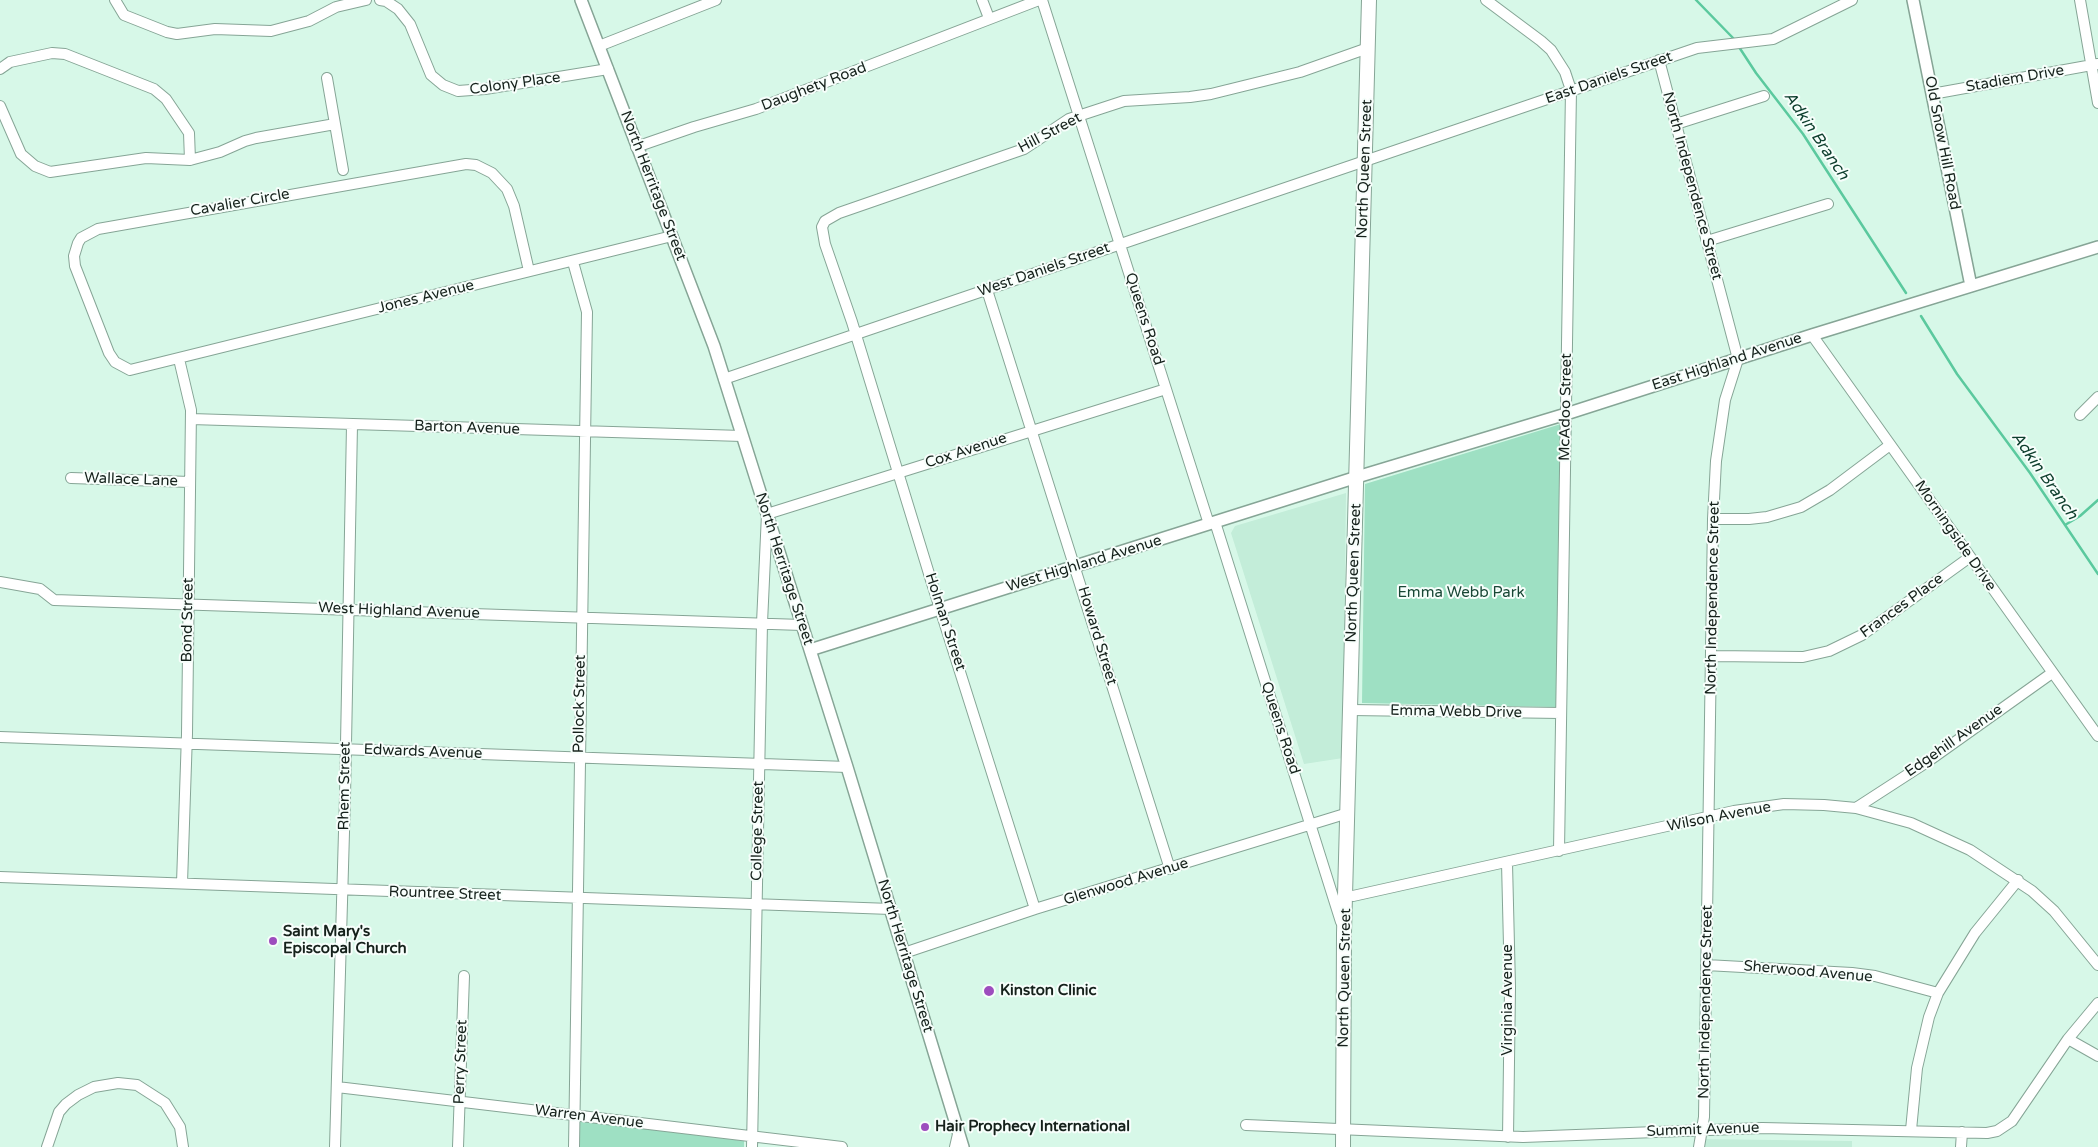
<!DOCTYPE html>
<style>
body{margin:0}
canvas{display:block;background:#d7f8e8}
</style>
<canvas width="2098" height="1147"></canvas>
<script>
const ctx = document.querySelector('canvas').getContext('2d');
ctx.lineJoin = 'round';
function fill(path, color) {
  ctx.fillStyle = color;
  ctx.fill(path, 'evenodd');
}
function shape(rows) {
  const path = new Path2D();
  for (const r of rows) {
    path.moveTo(r[0], r[1]);
    for (let i = 2; i < r.length; i += 2) path.lineTo(r[i], r[i + 1]);
  }
  return path;
}
function stroke(path, color, width, dash) {
  ctx.strokeStyle = color;
  ctx.lineWidth = width;
  ctx.lineCap = dash ? 'butt' : 'round';
  ctx.setLineDash(dash || []);
  ctx.stroke(path);
}
function write(font, color, halo, rows, align = 'center') {
  ctx.font = font + ' "Varela Round",sans-serif';
  ctx.lineWidth = 4;
  ctx.setLineDash([]);
  ctx.textBaseline = 'middle';
  ctx.strokeStyle = halo;
  ctx.fillStyle = color;
  for (const [text, x, y, turn = 0] of rows) {
    ctx.save();
    ctx.translate(x, y);
    ctx.rotate((+turn || 0) * Math.PI / 180);
    ctx.textAlign = isNaN(turn) ? turn : align;
    if (halo) ctx.strokeText(text, 0, 0);
    ctx.fillText(text, 0, 0);
    ctx.restore();
  }
}
fill(shape([
 [1346,493,1343,758,1304,764,1231,533,1235,526],
 [1697,1139,1852,1141,1852,1147,1697,1147]
]), '#c3edd9');
fill(shape([
 [1561,424,1557,707,1362,703,1365,484],
 [580,1121,744,1141,744,1147,579,1147]
]), '#9ee0c3');
stroke(shape([
 [1696,0,1735,40],
 [1739,47,1756,73,1803,134,1906,293],
 [1921,316,1957,374,2030,473,2098,574],
 [2065,525,2080,516,2098,500]
]), '#5bc99e', 2.5);
const minor = shape([
 [115,0,124,15,167,32,177,34,215,29,271,31,309,21,336,7,366,0],
 [380,0,386,1,398,9,410,24,431,75,443,85,458,91,485,89,608,69],
 [982,0,989,18],
 [1042,0,1209,524],
 [1486,0,1541,41,1551,50,1565,72,1571,90,1559,851],
 [2080,0,2098,103],
 [599,46,716,0],
 [1659,60,1738,359,1725,400,1716,461,1713,519,1704,1117,1699,1147],
 [0,69,10,62,52,53,65,54,154,89,166,99,189,133,190,160],
 [327,78,343,170],
 [1932,94,2098,64],
 [0,106,21,154,35,166,50,172,146,158,190,160,220,152,245,141,256,138,335,124],
 [1676,124,1764,96],
 [636,147,694,127,756,109,1039,0],
 [1707,241,1828,204],
 [573,262,587,312,574,1147],
 [529,271,514,206,507,189,492,173,476,165,466,164,98,229,81,238,78,243,74,256,75,266,109,353,115,362,130,370,672,236],
 [987,290,1170,869],
 [1812,335,2098,736],
 [179,359,191,410,187,734,182,883],
 [724,379,1697,48,1773,39,1852,0],
 [2080,415,2098,397],
 [191,419,742,436],
 [71,478,190,482],
 [1713,519,1749,519,1767,517,1801,507,1830,490,1890,445],
 [1215,522,1341,922],
 [0,582,40,589,54,600,802,625],
 [1712,656,1803,657,1829,651,1862,635,1970,557],
 [1351,710,1561,713],
 [0,737,847,767],
 [1856,808,1927,762,2052,673],
 [1507,863,1510,987,1508,1137],
 [0,877,891,909],
 [1353,896,1734,811,1784,804,1824,805,1856,808,1911,823,1970,850,2032,891,2054,911,2098,965],
 [1035,909,930,577,852,322,825,244,822,227,825,221,839,213,1024,149,1069,119,1124,101,1190,97,1211,94,1300,72,1368,48],
 [904,953,1035,909,1348,813],
 [1706,965,1852,973,1875,976,1938,993],
 [2068,1039,2098,1056],
 [337,1087,842,1147],
 [1246,1125,1523,1137,1762,1128,1987,1133,1997,1131,2012,1121,2068,1039,2098,1003],
 [1911,1130,1917,1068,1929,1017,1938,993,1975,933,2018,880],
 [47,1147,59,1112,66,1104,78,1095,94,1087,118,1083,137,1085,165,1103,180,1127,183,1147],
 [335,1147,345,797,352,425],
 [458,1147,464,976],
 [752,1147,762,623,767,514,1166,389],
 [955,1147,958,1134],
 [1961,1147,1962,1132]
]);
const tertiary = shape([
 [581,0,714,346,847,767,963,1147],
 [1913,0,1971,286],
 [810,650,1357,477,1566,414,1812,335,2098,247]
]);
const secondary = shape([
 [1343,1147,1344,933,1369,0]
]);
stroke(minor, '#86a596', 12);
stroke(tertiary, '#86a596', 14);
stroke(secondary, '#86a596', 16);
stroke(minor, '#fff', 10);
stroke(tertiary, '#fff', 11);
stroke(secondary, '#fff', 14);
for (const [x, y, r, color] of [
 [273,941,5,"#9d4dbe"],
 [989,991,6,"#9d4dbe"],
 [925,1127,5,"#9d4dbe"]
]) {
  const dot = new Path2D();
  dot.arc(x, y, r, 0, 2 * Math.PI);
  ctx.fillStyle = color;
  ctx.fill(dot);
  stroke(dot, '#f7fefb', 2);
}
write('15px', '#15211b', '#f7fefb', [
 ["East Daniels Street",1609,78,-19],
 ["Stadiem Drive",2015,79,-10],
 ["Colony Place",515,84,-8],
 ["Daughety Road",814,87,-21],
 ["Hill Street",1050,133,-28],
 ["Old Snow Hill Road",1942,143,79],
 ["North Queen Street",1365,169,-88],
 ["North Herritage Street",653,186,69],
 ["North Independence Street",1692,186,75],
 ["Cavalier Circle",240,203,-10],
 ["West Daniels Street",1044,270,-19],
 ["Jones Avenue",426,297,-14],
 ["Queens Road",1144,319,72],
 ["East Highland Avenue",1727,362,-18],
 ["McAdoo Street",1566,407,-89],
 ["Barton Avenue",467,428,2],
 ["Cox Avenue",966,451,-18],
 ["Wallace Lane",131,480,2],
 ["Morningside Drive",1955,536,55],
 ["West Highland Avenue",1084,564,-17],
 ["North Herritage Street",784,569,72],
 ["North Queen Street",1354,573,-88],
 ["North Independence Street",1713,598,-89],
 ["Frances Place",1902,606,-36],
 ["West Highland Avenue",399,611,2],
 ["Bond Street",188,620,-89],
 ["Holman Street",945,622,72],
 ["Howard Street",1097,636,73],
 ["Pollock Street",580,704,-89],
 ["Emma Webb Drive",1456,712,1],
 ["Queens Road",1280,728,72],
 ["Edgehill Avenue",1954,741,-35],
 ["Edwards Avenue",423,752,2],
 ["Rhem Street",345,786,-89],
 ["Wilson Avenue",1719,817,-11],
 ["College Street",758,831,-89],
 ["Glenwood Avenue",1126,882,-17],
 ["Rountree Street",445,894,2],
 ["North Herritage Street",905,956,73],
 ["Sherwood Avenue",1808,972,5],
 ["North Queen Street",1345,978,-89],
 ["Virginia Avenue",1508,1000,-90],
 ["North Independence Street",1706,1002,-89],
 ["Perry Street",461,1062,-88],
 ["Warren Avenue",589,1117,7],
 ["Summit Avenue",1703,1130,-2]
]);
write('15px', '#184735', '#f7fefb', [
 ["Emma Webb Park",1461,593]
]);
write('bold 15px', '#15211b', '#f7fefb', [
 ["Saint Mary's",283,932],
 ["Episcopal Church",283,949],
 ["Kinston Clinic",1000,991],
 ["Hair Prophecy International",935,1127]
], 'left');
write('italic 16px', '#0d3e2d', '#f7fefb', [
 ["Adkin Branch",1816,136,56],
 ["Adkin Branch",2044,476,55]
]);
</script>
